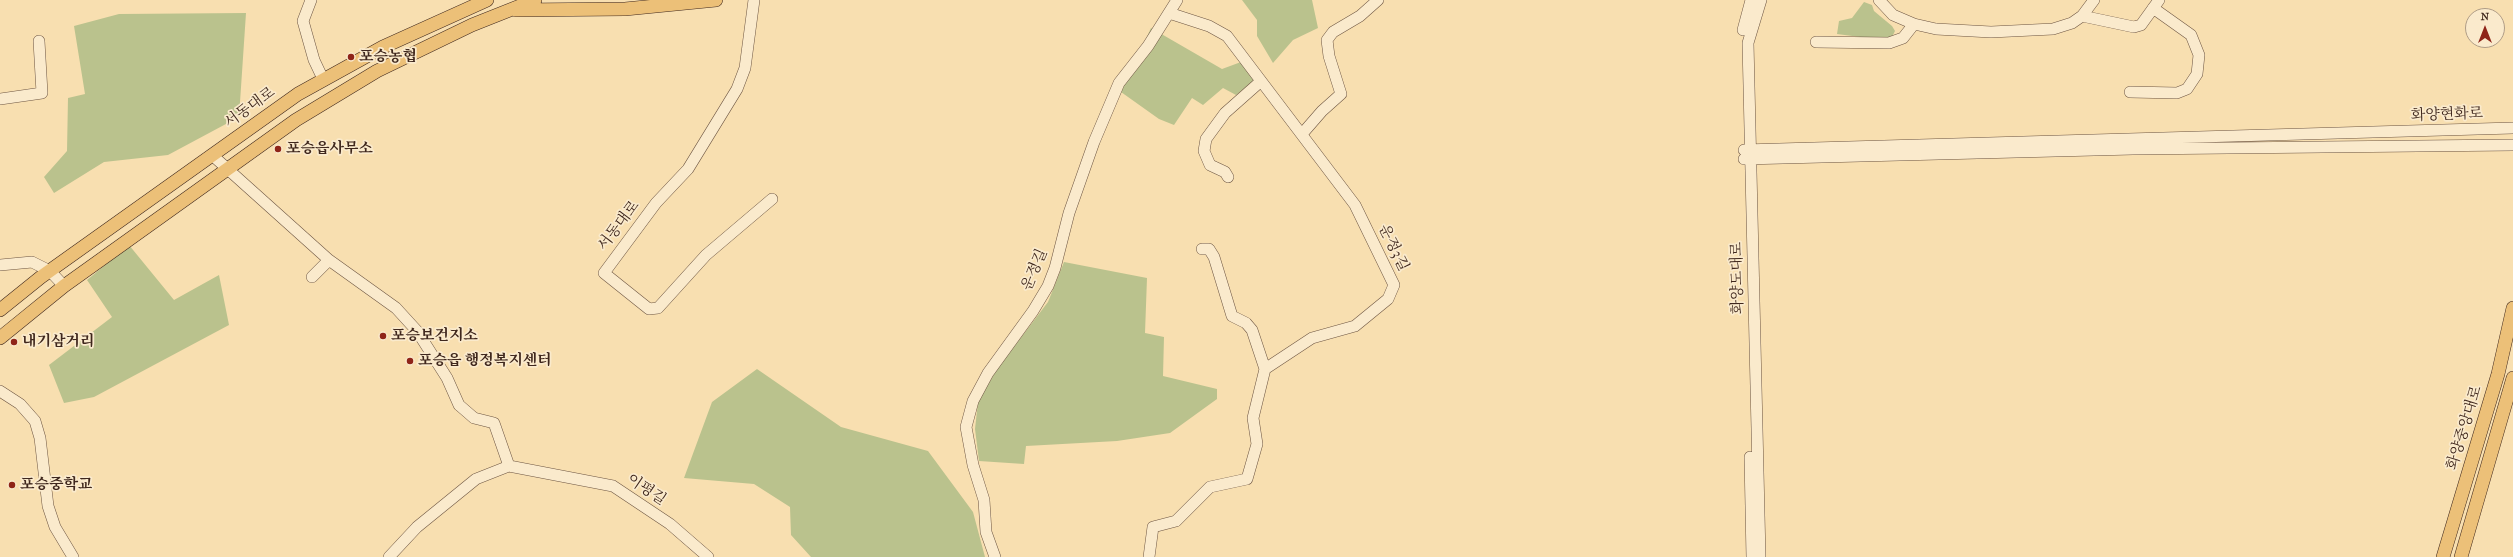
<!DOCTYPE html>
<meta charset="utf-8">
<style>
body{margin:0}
#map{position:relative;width:2513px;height:557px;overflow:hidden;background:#f8dfb0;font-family:"IM FELL French Canon",serif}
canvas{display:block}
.north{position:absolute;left:2465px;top:8px;width:40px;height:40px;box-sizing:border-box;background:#faeacc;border:1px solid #af9c86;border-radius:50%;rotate:0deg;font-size:11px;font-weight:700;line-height:16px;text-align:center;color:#3f271d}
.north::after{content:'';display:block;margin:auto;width:14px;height:18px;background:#8f2418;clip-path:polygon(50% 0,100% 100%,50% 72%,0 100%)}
</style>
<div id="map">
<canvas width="2513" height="557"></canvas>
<div class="north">N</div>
</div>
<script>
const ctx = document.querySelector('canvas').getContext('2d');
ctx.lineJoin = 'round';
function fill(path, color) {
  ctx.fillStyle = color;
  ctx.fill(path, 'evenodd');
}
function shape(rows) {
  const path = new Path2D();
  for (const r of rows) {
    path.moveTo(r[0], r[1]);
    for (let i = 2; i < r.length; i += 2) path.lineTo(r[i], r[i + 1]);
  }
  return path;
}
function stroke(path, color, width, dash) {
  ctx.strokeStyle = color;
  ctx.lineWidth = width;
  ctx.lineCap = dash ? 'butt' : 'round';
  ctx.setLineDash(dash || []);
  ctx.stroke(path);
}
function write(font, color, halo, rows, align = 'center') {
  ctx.font = font + ' "IM FELL French Canon","Noto Serif KR",serif';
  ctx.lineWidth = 3.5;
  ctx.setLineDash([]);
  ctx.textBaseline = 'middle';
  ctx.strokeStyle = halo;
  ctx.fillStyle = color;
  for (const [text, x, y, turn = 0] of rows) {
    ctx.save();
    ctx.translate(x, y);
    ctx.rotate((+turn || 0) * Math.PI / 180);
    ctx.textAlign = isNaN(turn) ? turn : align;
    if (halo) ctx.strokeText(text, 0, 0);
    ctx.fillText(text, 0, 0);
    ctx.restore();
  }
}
fill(shape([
 [1242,0,1312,0,1318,28,1293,40,1273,63,1257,36,1257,20],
 [1864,2,1872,5,1874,11,1892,26,1895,31,1892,37,1860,37,1837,34,1839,21,1852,18],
 [246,13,239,117,168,155,104,162,54,193,44,177,67,151,68,98,85,94,74,26,119,14],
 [1151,28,1222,69,1241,62,1256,80,1236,95,1223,88,1203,105,1192,98,1174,125,1159,119,1121,92],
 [129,245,174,300,219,275,229,325,94,397,64,403,49,365,112,317,87,280],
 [1064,262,1147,278,1145,333,1164,337,1163,376,1217,389,1217,399,1170,433,1117,441,1026,446,1024,464,979,461,975,429,978,402,997,369,1048,302],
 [757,369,841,427,928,451,973,512,985,557,811,557,791,535,790,507,754,484,684,478,712,402]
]), '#bac28d');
const minor = shape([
 [311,0,303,21,314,60,323,79],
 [754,0,745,68,737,89,688,169,656,203,604,273,649,309,658,308,706,255,772,199],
 [1879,0,1893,15,1914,24,1936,29,1991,32,2053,29,2072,23,2082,16,2094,0],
 [2082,16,2134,27,2141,25,2159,0],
 [1743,30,1751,0],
 [1816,42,1889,43,1903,38,1914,24],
 [2130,92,2177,93,2187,89,2197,74,2199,55,2191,35,2153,8],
 [0,99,42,93,39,41],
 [1302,134,1322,111,1341,94,1329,56,1327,40,1333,32,1360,16,1378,0],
 [1744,150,2513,128],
 [212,155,329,260,312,277],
 [1744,159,2133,149,2513,145],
 [1228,177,1225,172,1210,165,1204,151,1206,139,1225,113,1260,82],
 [1202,249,1209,249,1214,257,1232,316,1246,323,1252,330,1265,369],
 [329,260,396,308,417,331,447,378,459,405,474,418,494,423,509,466],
 [0,265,32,262,50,271,64,286],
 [0,391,20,404,35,421,40,438,48,506,55,527,73,557],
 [1750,457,1752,557],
 [389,557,417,527,476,479,509,466,613,486,670,524,708,557],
 [995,557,986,532,984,500,973,465,966,427,973,401,988,373,1033,311,1048,286,1055,268,1069,213,1094,142,1119,83,1148,46,1177,0],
 [1149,557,1153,527,1176,521,1210,487,1247,479,1257,444,1253,418,1265,369,1312,338,1355,326,1388,299,1394,285,1355,205,1227,36,1209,26,1169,13],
 [1760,557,1748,43,1761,0]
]);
const major = shape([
 [516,10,625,9,716,0],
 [0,310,41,277,298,94,383,47,487,0],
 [0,338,64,286,296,120,377,71,472,25,535,0],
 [2443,557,2498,374,2513,308],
 [2461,557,2513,378]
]);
stroke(minor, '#6d5542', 12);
stroke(major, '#3f271d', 14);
stroke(minor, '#faeacc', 11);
stroke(major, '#ecc078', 13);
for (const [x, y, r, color] of [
 [351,57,4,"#8f2418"],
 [278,149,4,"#8f2418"],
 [383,336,4,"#8f2418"],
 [14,342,4,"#8f2418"],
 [410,361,4,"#8f2418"],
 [12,485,4,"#8f2418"]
]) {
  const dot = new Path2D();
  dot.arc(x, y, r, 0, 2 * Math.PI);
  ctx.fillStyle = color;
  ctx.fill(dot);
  stroke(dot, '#faeacc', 1.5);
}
write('bold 15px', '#3f271d', '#faeacc', [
 ["포승농협",359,57],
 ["포승읍사무소",286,149],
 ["포승보건지소",391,336],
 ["내기삼거리",22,342],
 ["포승읍 행정복지센터",418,361],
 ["포승중학교",20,485]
], 'left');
write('15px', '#3f271d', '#faeacc', [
 ["서동대로",250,108,-36],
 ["화양현화로",2447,115,-2],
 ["서동대로",619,226,-53],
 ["운정3길",1393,248,64],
 ["운정길",1035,270,-67],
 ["화양도대로",1738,278,-91],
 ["화양중앙대로",2465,428,-73],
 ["이평길",646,490,34]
]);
</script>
